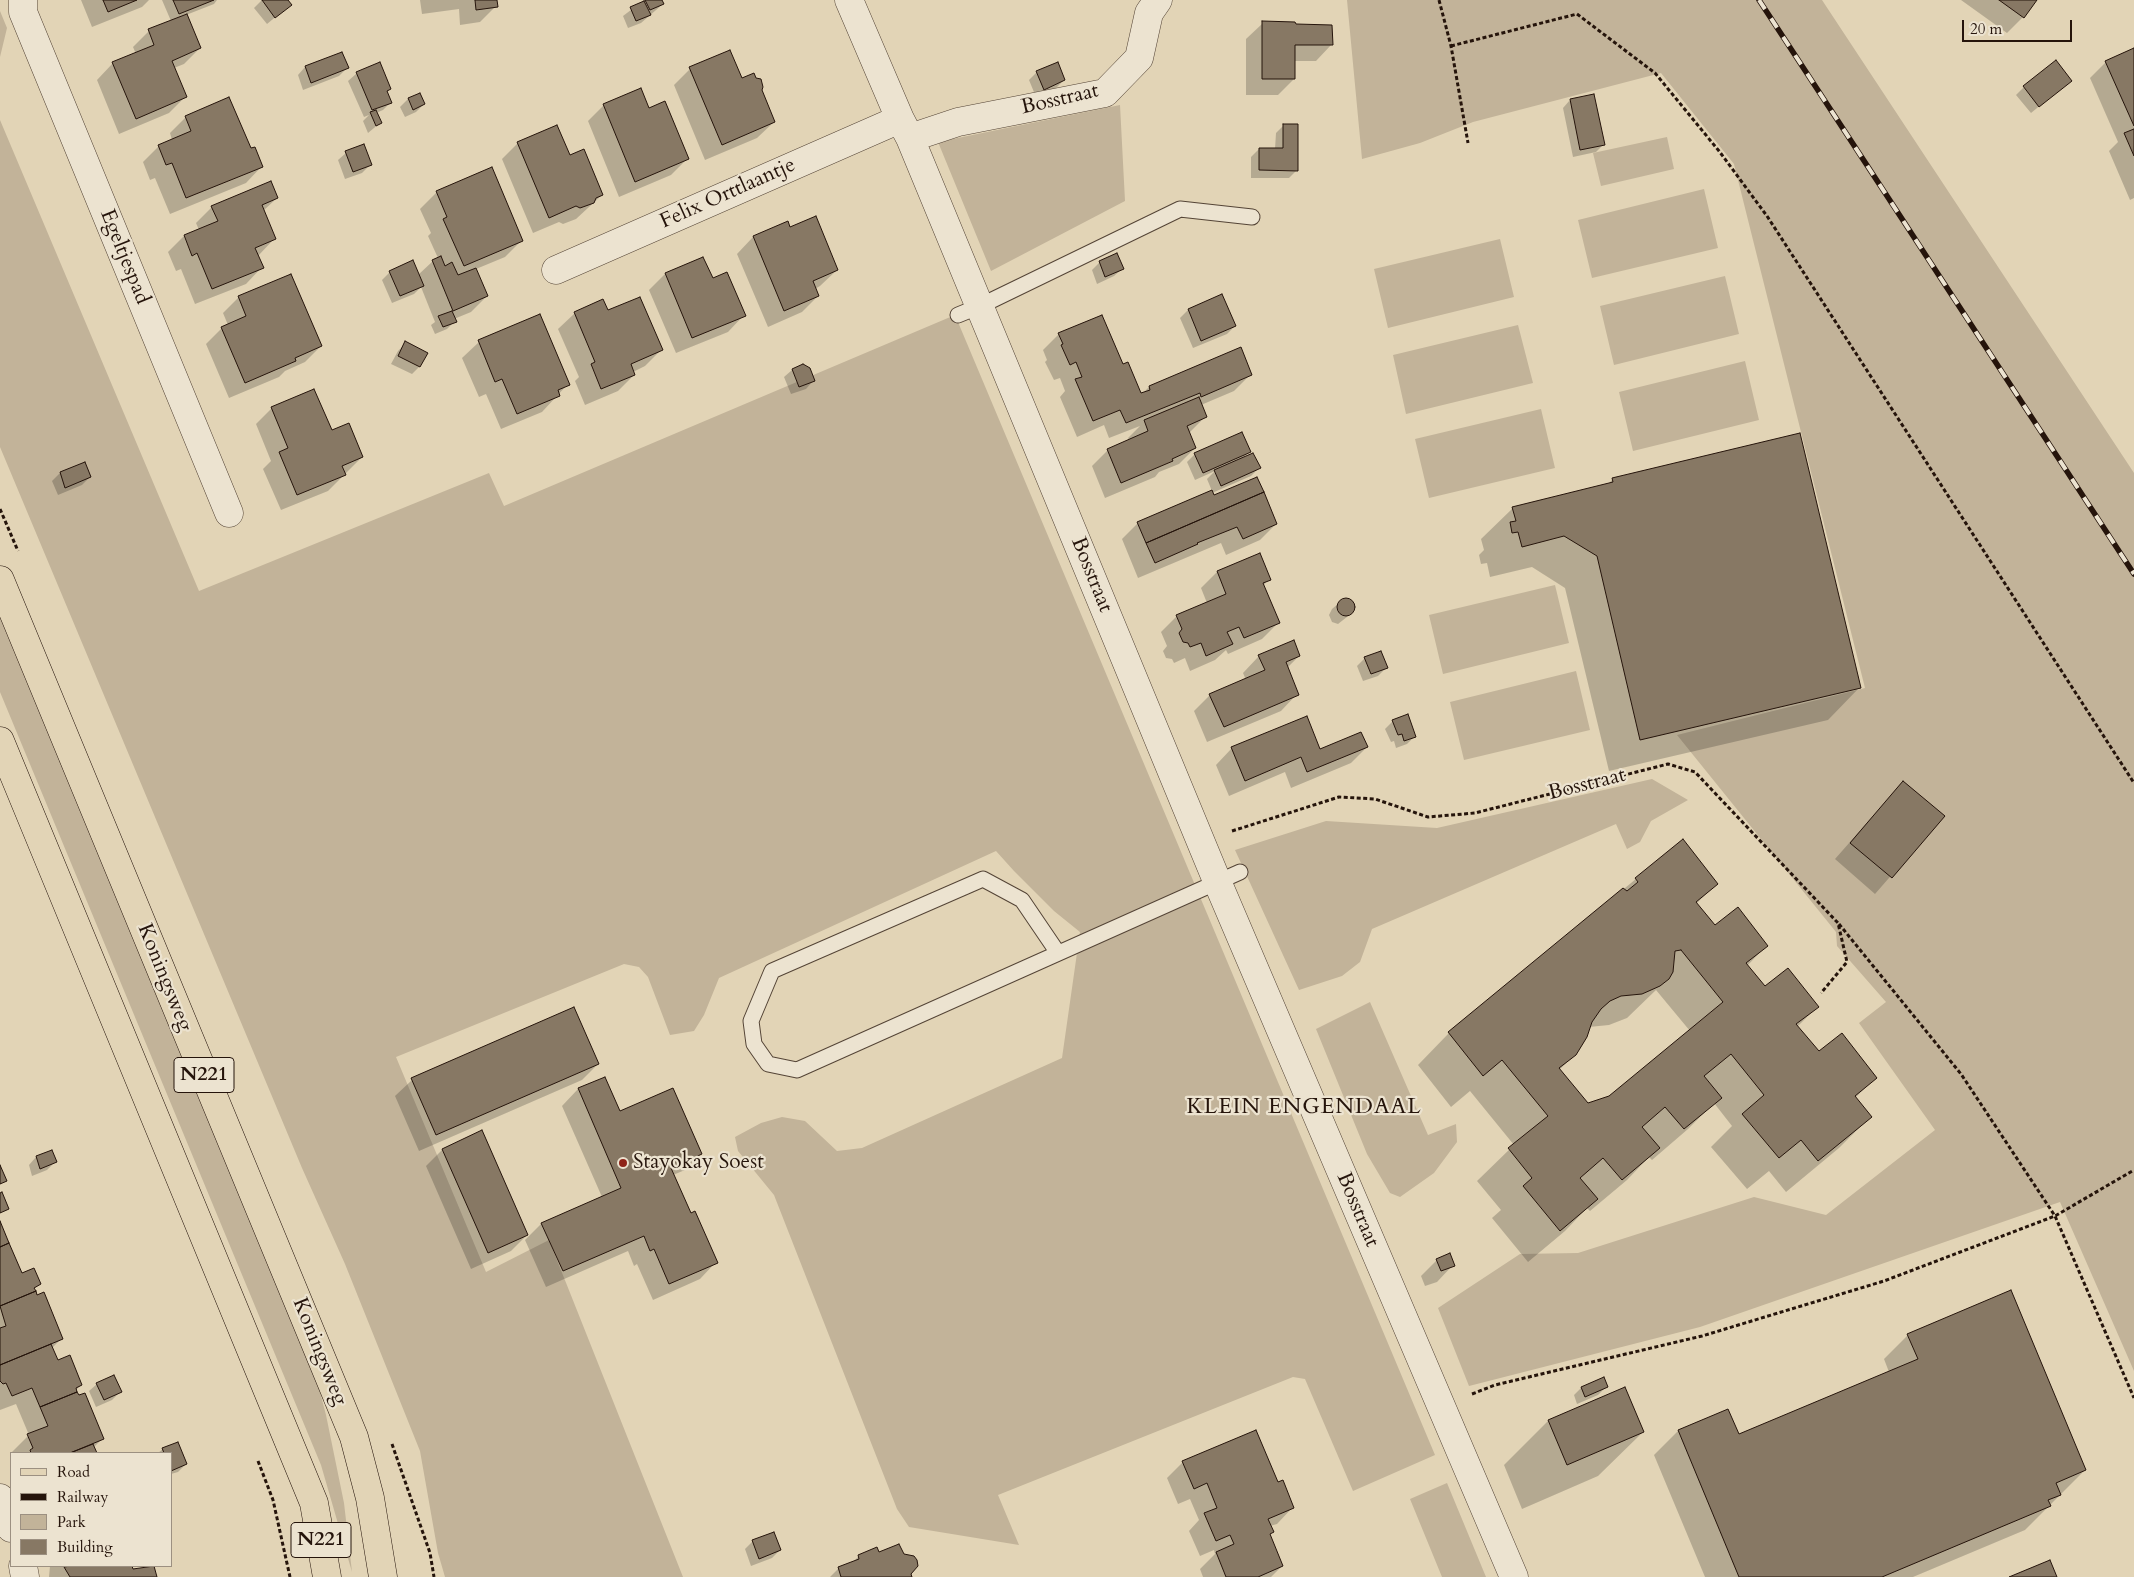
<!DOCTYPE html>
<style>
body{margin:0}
#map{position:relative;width:2134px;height:1577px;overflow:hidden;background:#e2d4b6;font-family:Cardo,serif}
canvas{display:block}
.legend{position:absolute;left:10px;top:1452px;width:162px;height:115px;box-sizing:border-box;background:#ece3d0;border:1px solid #9c9081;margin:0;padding:6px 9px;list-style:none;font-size:15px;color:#25140b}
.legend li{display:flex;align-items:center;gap:10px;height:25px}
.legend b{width:25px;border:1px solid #9c9081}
.scale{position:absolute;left:1962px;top:20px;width:110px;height:22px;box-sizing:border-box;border:2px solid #25140b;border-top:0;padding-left:6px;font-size:15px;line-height:18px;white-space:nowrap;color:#25140b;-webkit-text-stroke:4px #ece3d0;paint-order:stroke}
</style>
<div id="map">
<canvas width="2134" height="1577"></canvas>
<ul class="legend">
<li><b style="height:6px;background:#e2d4b6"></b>Road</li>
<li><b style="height:6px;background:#25140b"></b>Railway</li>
<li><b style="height:14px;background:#c2b399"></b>Park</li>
<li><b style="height:14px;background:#877864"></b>Building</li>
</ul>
<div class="scale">20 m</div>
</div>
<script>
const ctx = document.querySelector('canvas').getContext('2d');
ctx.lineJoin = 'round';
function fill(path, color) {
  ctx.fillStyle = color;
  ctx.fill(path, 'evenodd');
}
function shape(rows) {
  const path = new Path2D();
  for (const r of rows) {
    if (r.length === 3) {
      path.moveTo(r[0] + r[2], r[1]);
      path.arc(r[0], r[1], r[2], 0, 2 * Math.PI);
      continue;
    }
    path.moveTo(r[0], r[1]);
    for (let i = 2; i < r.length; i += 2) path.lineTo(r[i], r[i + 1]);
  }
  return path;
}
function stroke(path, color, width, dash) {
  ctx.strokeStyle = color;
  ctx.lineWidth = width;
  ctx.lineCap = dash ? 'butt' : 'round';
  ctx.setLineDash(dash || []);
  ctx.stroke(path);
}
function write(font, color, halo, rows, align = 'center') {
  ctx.font = font + ' Cardo,serif';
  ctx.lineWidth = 4.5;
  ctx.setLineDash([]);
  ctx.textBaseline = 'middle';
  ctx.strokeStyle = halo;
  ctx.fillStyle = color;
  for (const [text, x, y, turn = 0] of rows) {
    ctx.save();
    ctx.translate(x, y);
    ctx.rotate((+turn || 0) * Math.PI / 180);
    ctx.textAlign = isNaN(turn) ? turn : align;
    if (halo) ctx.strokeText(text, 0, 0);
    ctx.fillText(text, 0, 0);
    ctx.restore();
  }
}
fill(shape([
 [1347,0,1822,0,2134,473,2134,1371,2060,1202,1700,1327,1469,1386,1438,1308,1520,1254,1578,1253,1754,1197,1826,1215,1935,1130,1859,1023,1886,1002,1837,946,1836,932,1677,735,1865,688,1734,164,1661,73,1473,122,1420,143,1362,159],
 [0,11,7,28,0,57],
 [1120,105,1125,201,991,271,938,142],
 [0,120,199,591,489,473,504,506,955,315,1435,1455,1353,1491,1305,1379,1293,1377,998,1495,1019,1545,909,1527,897,1509,774,1195,738,1151,735,1137,761,1123,782,1117,805,1121,837,1151,862,1148,1062,1058,1080,932,1054,911,1014,871,996,851,719,978,704,1015,694,1031,670,1035,648,977,639,967,624,964,396,1057,486,1272,549,1240,683,1577,445,1577,438,1553,420,1451,345,1264,302,1168,0,447],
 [1667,137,1674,169,1601,186,1593,153],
 [1704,189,1718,248,1592,278,1578,220],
 [1500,239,1514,297,1388,328,1374,269],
 [1725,276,1739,334,1614,365,1600,306],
 [1518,325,1533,383,1406,414,1393,355],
 [1745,361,1759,420,1633,451,1619,392],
 [1541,409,1555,468,1429,498,1415,439],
 [1555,585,1569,643,1443,674,1429,615],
 [0,614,315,1373,326,1415,344,1503,352,1572,321,1465,0,692],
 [1576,671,1590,730,1464,760,1450,702],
 [1652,779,1688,800,1651,821,1640,842,1627,849,1616,824,1372,929,1360,962,1342,976,1299,990,1235,850,1326,821,1437,828],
 [1370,1002,1428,1135,1456,1124,1457,1142,1434,1173,1400,1197,1390,1193,1367,1154,1316,1029],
 [1447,1483,1486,1577,1442,1577,1410,1499]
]), '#c2b399');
fill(shape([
 [81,0,149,0,142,7,92,27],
 [162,0,217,0,214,4,186,15,200,48,184,64,174,68,186,96,169,113,119,134,97,80,113,63,136,54,133,47,149,31,171,21],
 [262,0,287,0,290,5,267,24,254,8],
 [420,0,496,0,496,6,480,22,460,25,459,9,422,14],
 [644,0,661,0,663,4,641,23,628,28,623,16],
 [1961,0,2035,0,2023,17,2007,33],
 [1263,23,1294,25,1332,44,1316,61,1294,61,1294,79,1278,95,1246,95,1246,39],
 [2134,50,2134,198,2130,200,2109,151,2118,142,2090,78,2106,62],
 [379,64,390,89,387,92,391,102,383,110,376,113,380,123,368,133,363,121,369,115,364,117,348,81,356,74],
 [305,67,347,68,339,76,303,90,298,75],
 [690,69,742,80,755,79,774,122,757,138,705,160,674,85],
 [1037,72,1064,80,1056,88,1036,97,1029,80],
 [2070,81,2031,113,2016,95,2024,87],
 [420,94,424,104,416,112,405,117,400,107,408,99],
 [1570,100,1604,144,1596,152,1573,157,1563,108],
 [604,105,687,159,671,175,619,197,588,121],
 [186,117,250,150,262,166,246,183,170,214,155,178,150,180,143,162,159,146,172,140,170,133],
 [1284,125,1297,170,1289,178,1251,178,1251,157,1259,149,1275,149,1276,133],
 [518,143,569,157,602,195,576,219,563,224,559,222,533,233,502,159],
 [363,146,370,165,362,173,345,179,338,160,346,153],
 [437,192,521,241,505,257,476,269,487,296,471,312,454,319,455,321,447,329,435,334,431,325,435,322,421,287,414,294,392,303,382,280,390,272,418,275,433,261,438,258,428,236,431,233,420,209],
 [277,198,263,211,274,239,258,256,262,267,246,284,195,304,181,269,176,271,168,252,184,236,199,230,196,223,212,207],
 [787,223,789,229,837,270,820,286,815,289,818,296,802,312,768,327,737,254,753,237],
 [702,258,712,280,744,315,728,332,676,353,649,290,665,274],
 [1100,262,1122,269,1114,276,1097,284,1092,270],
 [1222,296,1235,326,1227,334,1193,348,1180,318,1188,310],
 [239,297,321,346,305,362,285,371,279,377,229,398,206,344,222,328,228,325,223,313],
 [608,312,661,350,645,366,633,372,634,375,618,391,585,405,575,381,579,377,558,329,575,313],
 [1059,334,1122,366,1141,395,1149,387,1250,375,1234,391,1201,405,1205,417,1189,433,1195,448,1179,464,1159,472,1155,477,1105,498,1092,466,1108,450,1129,440,1128,438,1140,426,1109,438,1104,425,1077,437,1060,397,1065,391,1060,378,1054,380,1045,362,1047,360,1043,350],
 [479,342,568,384,542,412,501,429,486,394,479,397,462,358],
 [406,343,419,367,412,374,391,364,398,351],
 [792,370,813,381,806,389,791,394,784,377],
 [272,408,331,431,362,457,328,491,281,510,263,469,271,461,256,424],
 [1250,451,1241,460,1259,468,1251,476,1212,493,1213,497,1276,524,1260,540,1226,555,1221,543,1138,578,1122,539,1138,523,1212,491,1207,479,1215,471,1195,480,1187,462,1195,454],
 [85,464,90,477,82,485,58,495,52,481,60,473],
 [1613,479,1859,688,1828,720,1609,771,1565,588,1532,567,1490,577,1487,563,1481,564,1479,555,1484,550,1481,539,1513,508,1607,485],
 [1259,555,1269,579,1263,586,1278,623,1262,639,1228,654,1226,650,1215,660,1190,671,1185,658,1174,663,1172,659,1166,658,1163,651,1167,646,1161,632,1177,616,1207,603,1201,588,1217,572],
 [1345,598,1351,600,1354,605,1352,613,1338,624,1332,622,1329,615,1332,609],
 [1259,656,1299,656,1287,668,1297,694,1281,711,1207,742,1194,711,1210,695,1246,680,1243,673],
 [1365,658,1386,668,1378,676,1363,681,1357,666],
 [1393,721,1415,736,1407,744,1396,748,1394,741,1391,742,1385,729],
 [1367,747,1351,763,1291,788,1285,772,1229,796,1216,765,1232,748,1319,750],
 [1903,782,1943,816,1875,894,1835,859],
 [1682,841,1716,884,1696,904,1715,927,1767,945,1747,966,1765,988,1817,1007,1797,1027,1819,1053,1875,1078,1855,1098,1870,1117,1839,1148,1786,1192,1769,1171,1747,1189,1711,1147,1732,1126,1714,1103,1688,1129,1652,1160,1649,1157,1627,1180,1590,1211,1587,1208,1565,1231,1528,1262,1492,1218,1501,1210,1477,1181,1514,1145,1470,1091,1451,1107,1418,1065,1449,1033],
 [1656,990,1690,1031,1610,1097,1587,1104,1559,1070,1575,1055,1589,1027,1609,1025,1627,1018],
 [573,1008,598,1064,582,1080,419,1151,395,1096,412,1080],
 [604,1078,619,1113,701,1154,685,1170,673,1175,690,1214,716,1262,700,1279,653,1300,637,1264,634,1266,628,1251,546,1287,525,1240,541,1224,602,1197,562,1106,578,1089],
 [442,1150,527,1235,511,1251,471,1269,426,1166],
 [36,1157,55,1162,47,1170,32,1176,29,1165],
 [0,1224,21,1275,39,1284,33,1290,62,1338,52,1348,57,1362,81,1385,76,1390,102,1439,93,1448,95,1453,13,1453,12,1452,29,1435,16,1404,0,1410],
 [1437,1260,1453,1265,1437,1282,1425,1286,1421,1276],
 [1908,1335,2085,1470,2025,1530,1913,1577,1705,1577,1654,1455,1678,1431,1728,1411,1738,1436,1889,1372,1884,1359],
 [97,1384,120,1392,112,1400,96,1407,89,1391],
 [1606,1387,1598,1395,1577,1404,1574,1395,1581,1388],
 [1548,1421,1643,1432,1598,1476,1522,1509,1504,1465],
 [178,1443,186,1464,178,1472,171,1474,171,1453,158,1453,163,1449],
 [1183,1462,1277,1483,1293,1507,1277,1524,1270,1526,1273,1532,1269,1535,1282,1566,1271,1577,1203,1577,1200,1569,1215,1554,1214,1550,1200,1556,1189,1531,1199,1520,1190,1499,1178,1504,1167,1478],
 [753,1541,780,1550,772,1558,751,1566,745,1549],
 [878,1553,910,1574,911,1577,830,1577,838,1569,851,1564,859,1556],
 [50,1566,130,1566,132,1570,153,1566,155,1577,49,1577]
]), '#0003');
const building = shape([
 [103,0,137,0,108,12,103,0],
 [173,0,214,0,179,14,173,0],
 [262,0,288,0,292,5,275,18,262,0],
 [475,0,497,0,498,7,476,10,475,0],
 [645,0,662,0,664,4,650,10,645,0],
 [1999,0,2037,0,2024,18,1999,0],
 [644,1,651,15,636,21,630,7,644,1],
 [187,14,201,48,172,61,187,97,136,119,112,62,154,45,148,29,187,14],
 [1262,21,1295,22,1296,24,1332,25,1333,45,1295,45,1295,79,1262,79,1262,21],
 [2134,48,2134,126,2105,61,2134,48],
 [730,50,742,78,754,73,756,78,761,79,763,87,762,90,775,122,722,145,689,67,730,50],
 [342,52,349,68,311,83,305,66,342,52],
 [2056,60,2072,81,2039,107,2023,86,2056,60],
 [380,62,391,89,387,91,392,103,372,110,356,72,380,62],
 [1058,62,1065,80,1044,90,1036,71,1058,62],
 [641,88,649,108,665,101,689,159,635,182,603,104,641,88],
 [420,93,425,104,413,110,408,98,420,93],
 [1594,94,1605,145,1580,150,1570,99,1594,94],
 [229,97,251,148,255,147,263,167,186,198,172,163,166,165,158,145,191,131,185,116,229,97],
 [376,110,382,123,376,126,370,112,376,110],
 [1283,124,1298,124,1298,171,1259,170,1259,148,1283,148,1283,124],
 [557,125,570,155,584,149,603,195,596,198,594,203,580,208,576,206,549,218,517,142,557,125],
 [2134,129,2134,156,2124,133,2134,129],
 [364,144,372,165,353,172,345,151,364,144],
 [492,167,523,241,464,266,443,219,447,217,436,191,492,167],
 [271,181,278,198,262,205,276,239,255,248,264,268,212,289,197,253,192,256,184,235,218,221,211,206,271,181],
 [816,216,838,270,813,281,819,296,784,311,753,236,788,221,790,227,816,216],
 [1117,253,1124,269,1105,277,1099,261,1117,253],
 [441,256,445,266,452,262,458,275,476,268,488,296,453,311,432,260,441,256],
 [703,257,713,278,727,272,746,316,692,338,665,273,703,257],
 [413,260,424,286,400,296,389,271,413,260],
 [291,274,322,346,295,358,296,361,245,383,221,327,246,316,238,296,291,274],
 [1222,294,1236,326,1201,341,1188,309,1222,294],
 [640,297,663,350,631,364,635,375,601,389,591,364,595,362,574,312,603,299,608,310,640,297],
 [452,311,457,322,443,327,438,316,452,311],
 [540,314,570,385,558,390,560,396,517,414,502,379,495,382,478,340,540,314],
 [1102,315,1123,364,1128,362,1141,393,1150,390,1149,386,1241,347,1252,375,1201,397,1200,393,1126,423,1120,410,1093,421,1075,379,1082,377,1076,362,1070,365,1061,345,1063,344,1058,333,1102,315],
 [405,341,428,353,420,367,398,356,405,341],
 [803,364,810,368,815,381,799,387,792,369,803,364],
 [314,389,332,430,349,423,363,457,342,466,346,475,297,495,279,452,288,448,271,407,314,389],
 [1199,397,1207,417,1187,426,1196,448,1172,459,1173,461,1121,483,1107,449,1148,431,1144,420,1199,397],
 [1242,432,1251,452,1203,473,1194,453,1242,432],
 [1800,433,1861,688,1640,740,1597,556,1564,536,1522,547,1518,532,1512,533,1510,522,1516,521,1512,507,1613,482,1612,478,1800,433],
 [1253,453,1261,468,1221,486,1214,470,1253,453],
 [85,462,91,477,65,488,60,472,85,462],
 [1257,477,1264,492,1146,543,1137,522,1212,490,1214,495,1257,477],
 [1264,492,1277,524,1243,539,1237,527,1197,543,1198,544,1155,563,1146,543,1264,492],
 [1260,553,1271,580,1263,583,1280,623,1244,638,1239,627,1227,632,1233,644,1206,656,1201,643,1190,647,1188,643,1183,642,1179,633,1182,629,1176,615,1226,594,1217,571,1260,553],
 [1346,607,9],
 [1294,640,1300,656,1286,662,1299,695,1224,727,1209,694,1265,670,1258,655,1294,640],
 [1381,651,1388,668,1371,674,1364,657,1381,651],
 [1408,714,1416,737,1404,741,1402,734,1398,735,1392,720,1408,714],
 [1307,716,1320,749,1361,732,1368,747,1307,772,1301,757,1245,781,1231,747,1307,716],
 [1903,781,1945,816,1892,878,1850,843,1903,781],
 [1683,839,1718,884,1696,902,1715,925,1738,907,1768,946,1746,963,1765,986,1788,968,1819,1007,1796,1024,1819,1051,1842,1033,1877,1078,1855,1096,1872,1117,1818,1161,1801,1140,1779,1158,1742,1114,1764,1095,1731,1054,1704,1076,1722,1098,1684,1129,1665,1107,1642,1127,1660,1148,1622,1180,1603,1158,1580,1178,1598,1199,1560,1231,1523,1186,1532,1178,1508,1148,1548,1116,1502,1060,1483,1076,1448,1032,1623,888,1627,891,1638,882,1635,878,1683,839],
 [1681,950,1723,1002,1609,1096,1588,1103,1559,1068,1576,1055,1587,1037,1592,1022,1601,1009,1610,1001,1621,996,1642,994,1660,986,1669,979,1673,972,1675,951,1681,950],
 [574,1007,599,1064,436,1135,411,1078,574,1007],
 [605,1077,620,1111,673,1088,702,1154,671,1168,691,1213,695,1211,718,1263,669,1284,654,1249,650,1251,644,1236,563,1271,541,1223,621,1188,578,1088,605,1077],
 [482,1130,528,1235,488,1253,442,1149,482,1130],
 [52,1150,57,1162,40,1169,36,1156,52,1150],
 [0,1165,7,1181,0,1184,0,1165],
 [2,1192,9,1209,0,1213,0,1193,2,1192],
 [0,1221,9,1243,0,1247,0,1221],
 [9,1243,22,1273,34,1268,41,1284,34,1288,36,1291,0,1306,0,1247,9,1243],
 [1450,1253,1455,1266,1441,1271,1436,1259,1450,1253],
 [2011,1290,2086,1470,2056,1483,2061,1495,2048,1500,2051,1506,1882,1577,1739,1577,1678,1430,1728,1409,1739,1434,1918,1359,1907,1334,2011,1290],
 [36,1291,37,1295,44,1292,63,1339,0,1365,0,1328,6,1326,0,1306,36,1291],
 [51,1344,58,1360,70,1355,82,1385,76,1388,77,1392,40,1407,32,1388,12,1396,6,1383,3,1384,0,1381,0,1365,51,1344],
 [114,1375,122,1392,104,1400,96,1383,114,1375],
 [1604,1377,1608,1387,1585,1397,1581,1387,1604,1377],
 [1625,1387,1644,1432,1567,1465,1548,1420,1625,1387],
 [77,1392,79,1395,85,1393,104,1439,70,1453,31,1453,30,1450,33,1448,27,1434,48,1426,40,1407,77,1392],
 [1256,1430,1278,1482,1283,1480,1294,1508,1268,1519,1274,1532,1270,1534,1283,1566,1258,1577,1226,1577,1216,1552,1234,1544,1230,1535,1216,1541,1204,1513,1217,1508,1207,1483,1194,1489,1182,1461,1256,1430],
 [178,1442,187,1464,171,1471,171,1453,164,1453,162,1448,178,1442],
 [93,1444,97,1453,70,1453,93,1444],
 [774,1532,781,1550,759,1559,752,1540,774,1532],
 [899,1544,904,1554,914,1556,917,1560,918,1566,911,1574,912,1577,841,1577,838,1567,859,1559,858,1555,877,1547,879,1552,899,1544],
 [2050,1560,2057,1577,2009,1577,2050,1560],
 [71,1566,132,1566,133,1569,154,1566,157,1577,70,1577,64,1567,71,1566]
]);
fill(building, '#877864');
stroke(building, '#25140b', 1);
const service = shape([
 [958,315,980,306,1180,209,1252,217],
 [1058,953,1022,900,983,879,772,971,751,1021,754,1044,768,1064,797,1070,1240,872]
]);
const minor = shape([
 [23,0,23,12,229,513],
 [849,0,900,119,910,138,1217,881,1514,1577],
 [910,138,958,122,1105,93,1139,58,1149,13,1158,0],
 [556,270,900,119],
 [0,1498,11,1528],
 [23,1566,25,1577]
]);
const primary = shape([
 [0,580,354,1437,370,1498,383,1577],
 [0,741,314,1503,327,1577]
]);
stroke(service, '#544436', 17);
stroke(minor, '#544436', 29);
stroke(primary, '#25140b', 29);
stroke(shape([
 [1439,0,1451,46,1468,143],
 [1451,46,1577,14,1655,73,1719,151,1767,216,2134,783],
 [0,509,18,551],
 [1232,831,1339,797,1375,799,1428,817,1475,813,1668,764,1695,772,1838,923,1847,962,1821,993],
 [1839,924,1961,1074,2055,1216,2134,1398],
 [1472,1394,1495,1385,1702,1336,1884,1281,2055,1216,2134,1170],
 [392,1444,430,1553,434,1577],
 [258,1461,273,1500,290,1577]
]), '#25140b', 3, [4, 2.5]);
stroke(service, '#ece3d0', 15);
stroke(minor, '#ece3d0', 28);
stroke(primary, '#e2d4b6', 28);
const rail = shape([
 [1759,0,2134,574]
]);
stroke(rail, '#25140b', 5.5);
stroke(rail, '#ece3d0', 4, [11]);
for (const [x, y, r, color] of [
 [623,1163,5,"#8f2418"]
]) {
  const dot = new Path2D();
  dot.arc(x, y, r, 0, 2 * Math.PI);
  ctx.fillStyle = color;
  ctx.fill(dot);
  stroke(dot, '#ece3d0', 2);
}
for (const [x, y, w] of [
 [204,1075,60],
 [321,1540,60]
]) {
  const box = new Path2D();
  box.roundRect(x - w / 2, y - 17.5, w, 35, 4);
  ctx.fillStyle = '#ece3d0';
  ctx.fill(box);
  stroke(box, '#25140b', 1);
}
write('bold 20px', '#25140b', null, [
 ["N221",204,1075],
 ["N221",321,1540]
]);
write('21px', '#25140b', '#ece3d0', [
 ["Bosstraat",1060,100,-13],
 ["Felix Orttlaantje",728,194,-24],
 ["Egeltjespad",124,257,68],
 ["Bosstraat",1091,575,68],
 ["Bosstraat",1587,785,-14],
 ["Koningsweg",164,978,68],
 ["Bosstraat",1357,1210,67],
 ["Koningsweg",319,1352,68]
]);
write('21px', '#25140b', '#ece3d0', [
 ["Stayokay Soest",633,1163]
], 'left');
ctx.letterSpacing = '1px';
write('22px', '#25140b', '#ece3d0', [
 ["KLEIN ENGENDAAL",1304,1108]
]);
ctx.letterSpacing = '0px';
</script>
